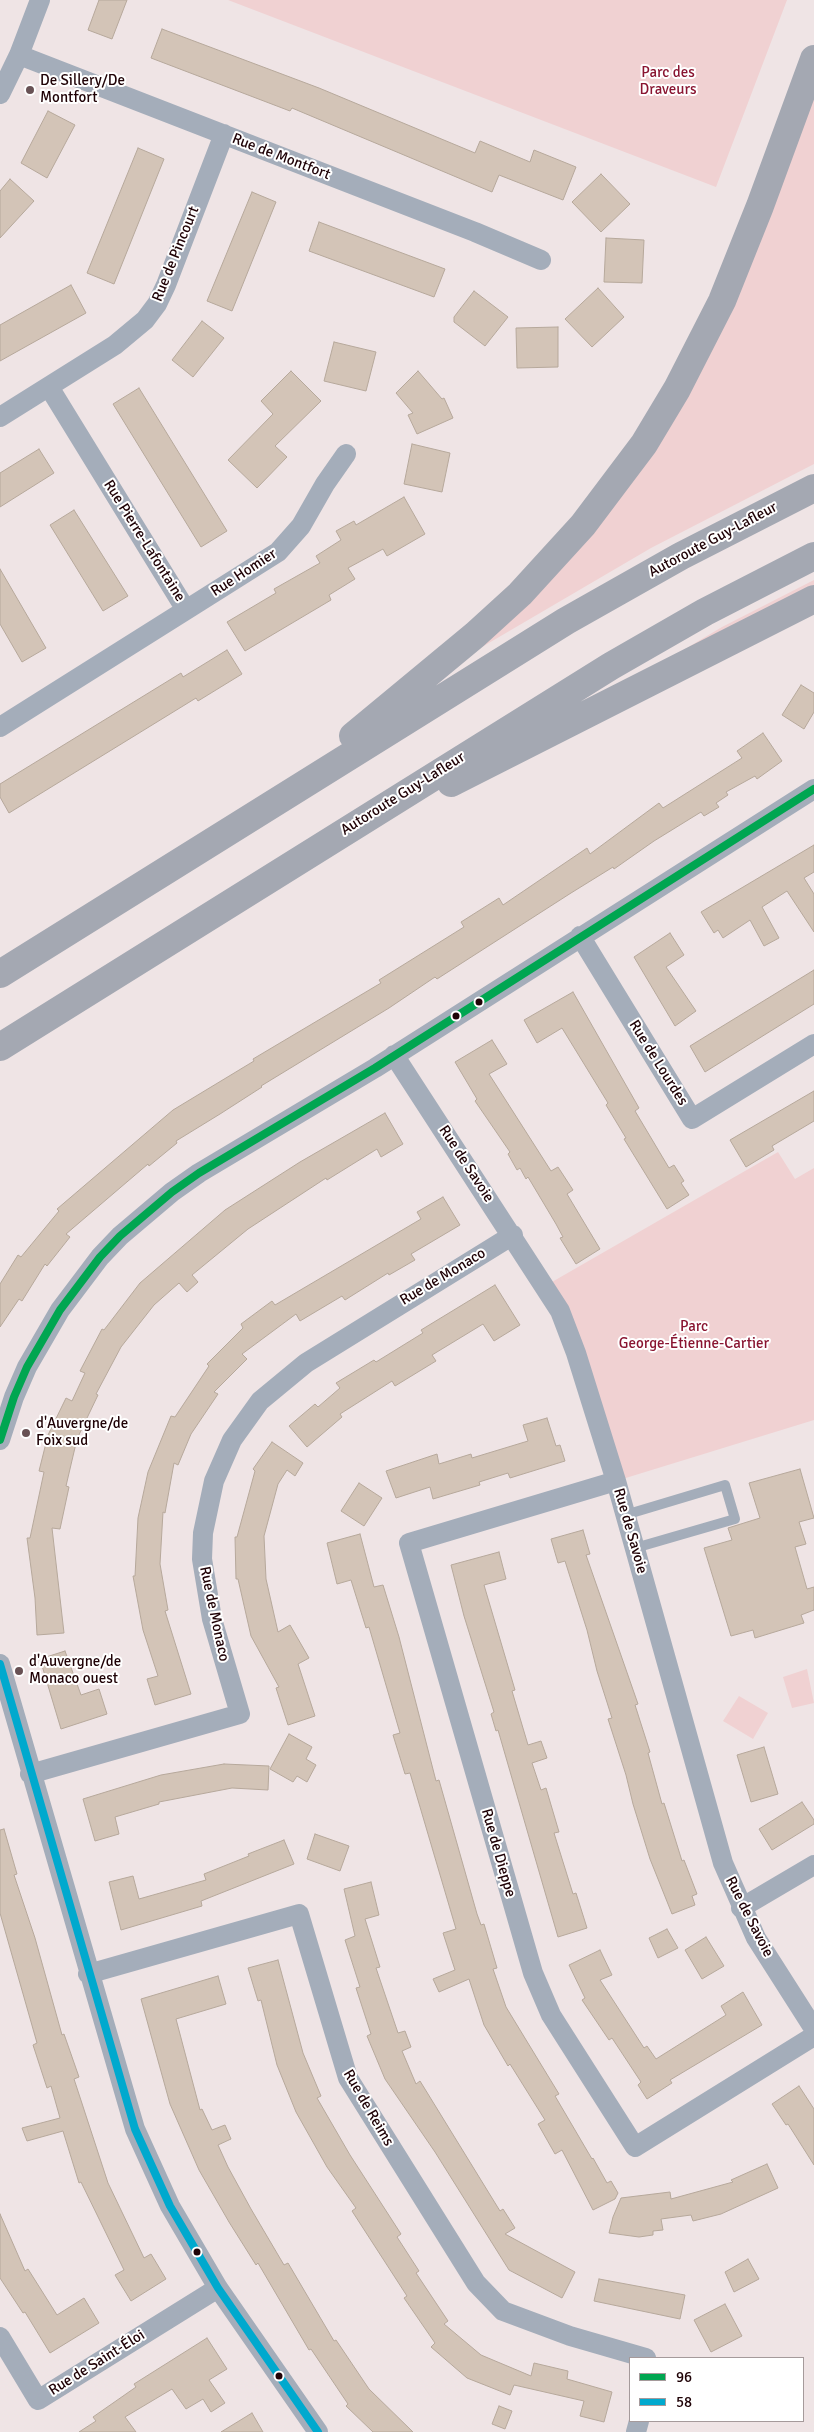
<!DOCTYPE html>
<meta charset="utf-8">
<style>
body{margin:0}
#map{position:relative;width:814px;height:2432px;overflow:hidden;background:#efe4e5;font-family:Signika,sans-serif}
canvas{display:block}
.legend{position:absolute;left:629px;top:2357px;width:175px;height:65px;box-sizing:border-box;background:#fff;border:1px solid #a59a9b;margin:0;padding:6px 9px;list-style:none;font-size:15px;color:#1f0206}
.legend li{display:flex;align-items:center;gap:10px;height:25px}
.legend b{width:25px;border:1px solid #a59a9b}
</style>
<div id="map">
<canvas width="814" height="2432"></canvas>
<ul class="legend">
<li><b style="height:6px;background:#00a651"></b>96</li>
<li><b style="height:6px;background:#00a9ce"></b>58</li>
</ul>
</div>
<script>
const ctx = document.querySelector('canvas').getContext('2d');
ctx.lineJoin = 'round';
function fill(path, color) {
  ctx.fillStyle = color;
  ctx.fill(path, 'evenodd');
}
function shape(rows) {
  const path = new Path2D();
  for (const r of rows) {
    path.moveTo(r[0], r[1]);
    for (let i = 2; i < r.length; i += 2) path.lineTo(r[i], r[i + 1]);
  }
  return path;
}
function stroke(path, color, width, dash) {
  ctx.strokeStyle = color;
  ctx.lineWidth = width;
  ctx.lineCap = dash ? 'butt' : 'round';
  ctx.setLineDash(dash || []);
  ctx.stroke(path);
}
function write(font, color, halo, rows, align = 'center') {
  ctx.font = font + ' Signika,sans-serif';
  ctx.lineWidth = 4;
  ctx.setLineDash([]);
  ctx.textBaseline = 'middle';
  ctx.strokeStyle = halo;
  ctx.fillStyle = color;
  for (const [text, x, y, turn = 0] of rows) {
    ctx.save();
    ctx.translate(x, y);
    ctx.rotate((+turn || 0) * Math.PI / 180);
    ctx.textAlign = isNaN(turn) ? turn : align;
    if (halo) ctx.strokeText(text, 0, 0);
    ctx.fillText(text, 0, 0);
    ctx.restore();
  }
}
fill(shape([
 [228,0,787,0,716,187],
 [814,87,814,464,651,548,482,647,601,521],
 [814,580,814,588,680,652,722,627],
 [778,1152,795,1179,814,1168,814,1420,616,1481,545,1286],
 [807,1669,814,1703,792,1708,783,1677],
 [739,1696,768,1713,753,1739,723,1721]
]), '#f0d1d2');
const building = shape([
 [99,0,127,0,112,39,88,30,99,0],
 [162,29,319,88,475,153,480,141,530,162,534,150,576,167,563,200,499,175,492,192,292,108,290,111,151,58,162,29],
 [48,111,75,125,47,178,21,163,48,111],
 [138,148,164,159,114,284,87,273,138,148],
 [601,174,630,204,601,232,572,202,601,174],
 [10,179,34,201,0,238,0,191,10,179],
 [252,192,276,202,232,311,207,301,252,192],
 [319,222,445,269,434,297,309,251,319,222],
 [606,238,644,240,642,283,604,282,606,238],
 [71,285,86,313,0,361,0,325,71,285],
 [598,288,624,317,592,347,565,319,598,288],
 [474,291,508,317,485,346,454,322,454,317,474,291],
 [202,321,224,338,193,377,172,360,202,321],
 [558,327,558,367,517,368,516,328,558,327],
 [334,342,376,352,366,391,324,381,334,342],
 [291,371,321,401,275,446,287,457,257,488,228,460,273,414,261,401,291,371],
 [418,371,442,399,444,398,453,418,417,434,408,415,413,413,396,393,418,371],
 [139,388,227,531,201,547,113,404,139,388],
 [412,444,450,453,442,492,404,484,412,444],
 [39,449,54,473,0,507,0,473,39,449],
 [404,497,425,534,387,556,383,549,348,568,355,579,329,595,331,600,245,651,227,622,276,593,274,589,320,563,316,556,341,540,336,531,354,521,356,525,404,497],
 [74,510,128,596,103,611,50,525,74,510],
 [0,569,46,648,22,662,0,624,0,569],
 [227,650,242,674,198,701,196,698,9,813,0,797,0,784,181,673,183,677,227,650],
 [801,685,814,693,814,712,804,729,782,715,801,685],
 [763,733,782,761,757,779,755,776,726,792,728,795,716,803,719,807,704,816,701,812,654,841,614,869,613,867,571,893,437,979,435,977,389,1008,261,1086,262,1087,220,1114,176,1141,177,1143,149,1166,148,1164,66,1234,70,1237,47,1266,45,1264,22,1301,19,1299,0,1327,0,1284,18,1255,21,1257,59,1211,57,1209,173,1110,254,1061,253,1059,381,983,379,980,464,927,461,922,499,898,503,905,587,848,590,854,659,803,663,808,742,758,737,751,763,733],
 [814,845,814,872,804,878,814,894,814,932,787,891,762,907,779,938,764,946,750,920,723,938,718,930,714,933,701,912,814,845],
 [670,933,684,955,666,967,696,1011,675,1026,634,957,670,933],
 [814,970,814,1004,705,1072,690,1046,814,970],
 [573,992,639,1108,635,1111,669,1168,674,1165,684,1181,681,1183,689,1195,667,1209,624,1139,626,1138,606,1105,608,1103,562,1028,537,1043,524,1020,573,992],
 [492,1040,507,1064,489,1074,551,1171,558,1167,573,1190,567,1194,600,1249,576,1264,560,1238,563,1237,556,1224,528,1177,526,1179,520,1168,517,1170,508,1154,510,1152,475,1101,477,1099,455,1062,492,1040],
 [814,1091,814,1121,772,1146,774,1150,746,1167,730,1140,814,1091],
 [385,1113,403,1144,381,1157,377,1149,327,1180,326,1178,248,1229,192,1275,198,1282,187,1292,179,1283,154,1305,121,1347,96,1394,98,1395,77,1439,66,1486,69,1487,60,1529,52,1528,64,1633,37,1635,35,1598,27,1538,30,1538,44,1472,39,1471,48,1435,66,1398,72,1401,85,1373,80,1371,102,1329,104,1330,140,1283,225,1210,300,1162,385,1113],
 [443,1197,460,1225,411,1254,415,1260,389,1275,388,1273,345,1300,342,1296,300,1321,296,1314,242,1354,247,1359,214,1392,218,1394,191,1434,178,1465,174,1463,165,1513,163,1512,160,1564,168,1610,165,1611,191,1694,155,1705,147,1679,158,1676,143,1630,133,1576,135,1576,138,1518,148,1472,171,1416,175,1417,209,1366,207,1364,243,1328,241,1324,272,1301,275,1305,421,1219,417,1212,443,1197],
 [495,1285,520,1325,494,1341,483,1324,432,1355,436,1361,395,1386,392,1381,340,1414,342,1417,307,1447,289,1426,315,1404,318,1407,340,1388,336,1383,374,1360,376,1362,423,1333,421,1330,495,1285],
 [547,1418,556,1446,560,1445,565,1461,510,1478,508,1473,479,1482,480,1485,433,1499,430,1487,396,1498,386,1471,437,1454,439,1464,471,1454,472,1458,528,1441,523,1425,547,1418],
 [272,1442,303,1463,295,1476,287,1470,278,1484,264,1536,266,1579,278,1632,290,1625,309,1658,298,1664,315,1716,288,1725,276,1688,279,1687,251,1636,238,1579,236,1579,235,1537,237,1537,255,1471,253,1469,272,1442],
 [800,1469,814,1518,799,1522,806,1544,795,1547,807,1589,814,1587,814,1610,801,1615,804,1623,755,1638,753,1630,731,1636,704,1548,732,1540,728,1528,760,1518,749,1483,800,1469],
 [359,1483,382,1498,364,1526,341,1511,359,1483],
 [583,1530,590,1554,586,1555,638,1704,635,1705,650,1752,648,1753,662,1804,664,1803,682,1861,684,1860,697,1894,692,1896,695,1905,672,1914,650,1859,633,1804,626,1775,608,1719,612,1718,597,1671,587,1630,565,1561,558,1563,551,1539,583,1530],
 [360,1534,374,1587,383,1585,399,1637,436,1781,439,1780,477,1914,481,1925,484,1924,497,1968,493,1969,506,2007,559,2094,555,2096,592,2159,593,2158,607,2183,611,2181,618,2193,615,2199,593,2210,562,2150,555,2154,538,2124,545,2120,510,2064,508,2066,484,2025,469,1979,439,1992,433,1979,455,1970,443,1933,456,1929,410,1773,405,1774,393,1735,400,1733,369,1627,366,1628,351,1580,337,1584,327,1543,360,1534],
 [499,1552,506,1579,484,1585,515,1690,512,1691,528,1745,541,1741,547,1758,532,1763,541,1790,546,1788,559,1832,554,1833,573,1894,576,1893,587,1928,558,1937,498,1730,496,1731,491,1714,494,1712,464,1616,451,1565,499,1552],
 [65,1651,81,1695,99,1689,107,1714,61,1729,40,1659,65,1651],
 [289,1734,312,1747,306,1759,316,1765,307,1782,297,1776,293,1782,270,1769,289,1734],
 [764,1747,778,1794,751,1802,737,1755,764,1747],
 [224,1764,269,1766,268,1790,232,1788,159,1802,159,1804,115,1817,119,1834,95,1841,83,1799,161,1775,224,1764],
 [802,1802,814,1820,814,1824,772,1850,759,1829,802,1802],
 [4,1829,17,1874,14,1875,35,1938,62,2035,64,2034,79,2077,74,2079,108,2183,144,2258,151,2254,166,2279,131,2301,115,2275,124,2270,81,2182,79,2183,63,2131,27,2141,22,2128,60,2118,51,2086,47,2088,33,2045,37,2043,0,1913,0,1830,4,1829],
 [315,1834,349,1846,340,1871,307,1859,315,1834],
 [284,1840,294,1864,201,1901,202,1906,121,1930,109,1882,133,1876,139,1899,206,1880,204,1874,249,1856,248,1854,284,1840],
 [371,1882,379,1915,365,1919,380,1967,376,1968,398,2033,405,2031,411,2047,402,2051,416,2084,420,2081,500,2211,503,2209,515,2228,505,2234,575,2272,562,2298,509,2270,435,2152,385,2079,367,2036,371,2034,356,1988,360,1987,345,1940,355,1936,344,1889,371,1882],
 [667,1929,678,1948,658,1958,649,1938,667,1929],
 [706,1937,724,1966,702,1979,685,1950,706,1937],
 [600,1950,612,1975,600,1980,644,2048,647,2046,656,2059,726,2015,721,2006,743,1992,762,2025,670,2080,672,2083,647,2099,638,2085,641,2082,612,2038,609,2040,582,2000,585,1998,569,1965,600,1950],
 [278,1960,303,2053,321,2096,317,2098,350,2155,401,2234,397,2237,419,2271,416,2273,448,2321,444,2324,481,2355,531,2376,534,2363,568,2371,567,2379,612,2392,604,2422,580,2416,584,2401,514,2385,510,2395,467,2378,431,2347,435,2343,404,2298,407,2296,352,2211,356,2208,327,2167,296,2112,277,2065,261,2000,258,2001,248,1968,278,1960],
 [218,1976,226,2004,176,2019,200,2110,202,2109,212,2130,225,2125,231,2139,218,2145,228,2167,251,2209,284,2265,288,2263,334,2341,336,2340,369,2389,413,2432,373,2432,346,2406,348,2404,311,2349,309,2350,258,2263,256,2265,229,2222,199,2170,170,2104,141,1999,218,1976],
 [799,2086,814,2109,814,2165,788,2124,786,2125,772,2104,799,2086],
 [767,2164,778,2188,721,2214,693,2221,691,2215,661,2219,663,2230,653,2231,653,2235,639,2237,609,2233,613,2217,621,2198,670,2192,671,2199,733,2182,731,2180,767,2164],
 [0,2214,25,2271,28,2269,57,2315,84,2298,99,2323,50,2353,25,2312,23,2313,0,2278,0,2214],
 [748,2259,759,2279,734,2292,725,2272,748,2259],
 [599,2279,685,2295,680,2319,594,2301,599,2279],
 [725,2304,742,2336,711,2352,694,2320,725,2304],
 [207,2338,227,2369,209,2380,225,2403,211,2412,203,2399,186,2409,172,2389,125,2417,136,2432,79,2432,96,2421,93,2417,136,2387,134,2384,207,2338],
 [499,2406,512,2411,505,2429,492,2424,499,2406],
 [252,2413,263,2432,221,2432,252,2413]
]);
fill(building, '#d3c4b7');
stroke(building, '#b6a89b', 1);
stroke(shape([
 [625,1515,725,1485,735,1519,635,1548]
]), '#a4adba', 10);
stroke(shape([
 [19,55,475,232,541,260],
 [0,94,19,55,40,0],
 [0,417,115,345,145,320,157,304,166,285,224,134],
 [186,610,278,552,301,526,325,484,346,454],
 [0,727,186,610,49,387],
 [580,936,692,1119,814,1044],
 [394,1055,560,1311,576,1353,616,1481,723,1863,756,1938,814,2029],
 [0,1440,14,1397,27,1367,60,1310,100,1257,120,1236,172,1192,199,1173,375,1068,814,789],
 [616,1481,409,1543,533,1973,551,2015,635,2147,814,2036],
 [0,1664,135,2129,170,2206,218,2288,318,2432],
 [30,1774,240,1714,212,1619,202,1559,203,1533,214,1481,232,1440,260,1401,306,1363,513,1235],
 [741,1908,814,1865],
 [88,1974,299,1914,348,2078,476,2283,503,2311,570,2336,646,2358],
 [0,2337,38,2400,218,2288],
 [636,2432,639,2421]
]), '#a4adba', 20);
stroke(shape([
 [353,736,475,635,520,594,583,525,644,444,677,389,722,301,760,206,814,59],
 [451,783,814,599],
 [0,974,566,621,681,556,814,488],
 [0,1047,611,666,705,612,814,556]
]), '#a4a8b2', 28);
stroke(shape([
 [0,1440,14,1397,27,1367,60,1310,100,1257,120,1236,172,1192,199,1173,375,1068,814,789]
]), '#00a651', 8);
stroke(shape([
 [0,1664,135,2129,170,2206,218,2288,318,2432]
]), '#00a9ce', 8);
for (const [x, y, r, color] of [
 [30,90,5,"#685154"],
 [479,1002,4.5,"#1f0206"],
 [456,1016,4.5,"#1f0206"],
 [26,1433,5,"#685154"],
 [19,1671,5,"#685154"],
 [197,2252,4.5,"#1f0206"],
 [279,2376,4.5,"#1f0206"]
]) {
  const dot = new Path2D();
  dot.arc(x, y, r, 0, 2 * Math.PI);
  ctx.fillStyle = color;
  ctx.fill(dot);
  stroke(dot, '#fff', 2);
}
write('15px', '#891531', '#fff', [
 ["Parc des",668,73],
 ["Draveurs",668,90],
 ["Parc",694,1327],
 ["George-Étienne-Cartier",694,1344]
]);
write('15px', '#1f0206', '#fff', [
 ["De Sillery/De",40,81],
 ["Montfort",40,98],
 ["d'Auvergne/de",36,1424],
 ["Foix sud",36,1441],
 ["d'Auvergne/de",29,1662],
 ["Monaco ouest",29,1679]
], 'left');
write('15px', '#1f0206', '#fff', [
 ["Rue de Montfort",281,157,21],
 ["Rue de Pincourt",176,254,-68],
 ["Autoroute Guy-Lafleur",713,540,-28],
 ["Rue Pierre-Lafontaine",144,541,58],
 ["Rue Homier",244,573,-33],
 ["Autoroute Guy-Lafleur",403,794,-32],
 ["Rue de Lourdes",658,1063,58],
 ["Rue de Savoie",466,1164,57],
 ["Rue de Monaco",443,1277,-31],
 ["Rue de Savoie",630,1531,74],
 ["Rue de Monaco",214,1614,78],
 ["Rue de Dieppe",498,1853,74],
 ["Rue de Savoie",749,1917,63],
 ["Rue de Reims",368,2108,60],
 ["Rue de Saint-Éloi",97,2363,-32]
]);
</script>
